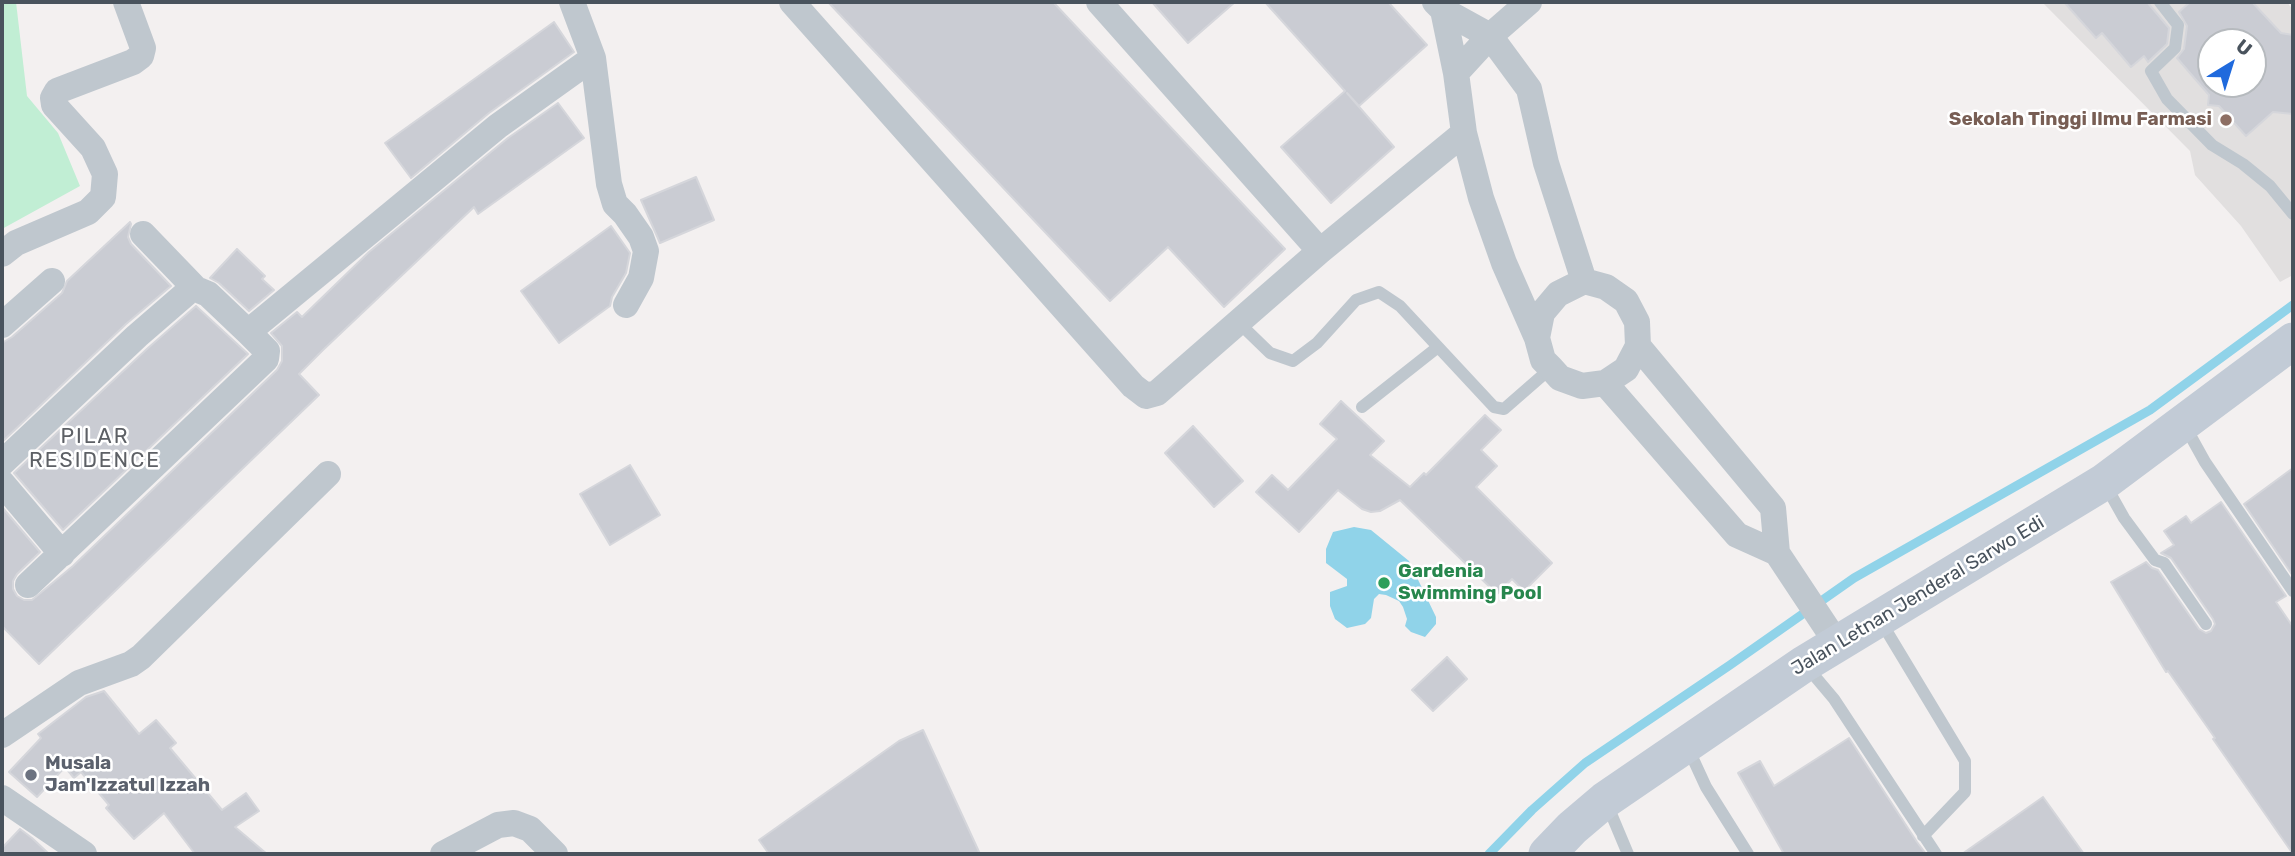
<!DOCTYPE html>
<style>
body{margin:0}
#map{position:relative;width:2295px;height:856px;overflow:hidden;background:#f3f0f0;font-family:Rubik,sans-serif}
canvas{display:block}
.frame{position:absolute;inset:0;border:4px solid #49535d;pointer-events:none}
.north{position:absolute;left:2197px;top:28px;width:70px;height:70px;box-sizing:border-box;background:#fff;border:2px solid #b6babe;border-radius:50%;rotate:38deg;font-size:19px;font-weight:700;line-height:28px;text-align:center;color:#49535d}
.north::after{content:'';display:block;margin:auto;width:24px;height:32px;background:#206add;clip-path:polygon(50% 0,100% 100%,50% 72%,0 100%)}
</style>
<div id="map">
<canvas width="2295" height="856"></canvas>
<div class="frame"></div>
<div class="north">U</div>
</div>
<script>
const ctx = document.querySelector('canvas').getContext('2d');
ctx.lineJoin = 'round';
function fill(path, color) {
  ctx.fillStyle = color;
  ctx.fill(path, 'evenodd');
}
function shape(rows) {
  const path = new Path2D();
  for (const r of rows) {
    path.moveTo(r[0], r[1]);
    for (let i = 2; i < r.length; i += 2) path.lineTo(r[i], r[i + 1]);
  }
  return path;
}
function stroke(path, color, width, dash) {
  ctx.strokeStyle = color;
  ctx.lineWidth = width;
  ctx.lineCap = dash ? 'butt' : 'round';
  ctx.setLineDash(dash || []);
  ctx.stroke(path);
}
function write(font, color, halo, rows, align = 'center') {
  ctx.font = font + ' Rubik,sans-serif';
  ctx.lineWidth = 5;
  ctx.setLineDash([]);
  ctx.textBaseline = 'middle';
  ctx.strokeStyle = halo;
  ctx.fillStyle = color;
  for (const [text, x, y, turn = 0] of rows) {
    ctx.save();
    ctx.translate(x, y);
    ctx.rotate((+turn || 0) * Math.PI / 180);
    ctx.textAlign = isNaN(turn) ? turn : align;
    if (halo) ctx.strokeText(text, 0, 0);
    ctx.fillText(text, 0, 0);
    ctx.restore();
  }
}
fill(shape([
 [2042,2,2287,2,2293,10,2293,275,2280,282,2241,226,2195,175,2190,151],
 [2211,42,2253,42,2253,84,2211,84]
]), '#e1dfdf');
fill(shape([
 [2,2,16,2,27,96,58,133,80,186,2,229]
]), '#c1eed4');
fill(shape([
 [1354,527,1371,530,1409,561,1436,617,1436,624,1425,637,1411,632,1405,626,1407,619,1403,607,1399,601,1386,595,1379,594,1374,599,1371,618,1365,624,1347,628,1335,619,1330,606,1330,592,1347,586,1347,579,1326,563,1326,549,1333,532]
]), '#90d3e9');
stroke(shape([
 [1489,854,1532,810,1585,763,1730,665,1854,578,2150,410,2293,305]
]), '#90d3e9', 9);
const building = shape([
 [828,2,1053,2,1285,249,1224,307,1168,247,1110,301,828,2],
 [1152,2,1235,2,1188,43,1152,2],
 [1265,2,1388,2,1427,45,1359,106,1347,93,1394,147,1331,203,1281,147,1345,91,1265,2],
 [2064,2,2147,2,2169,28,2167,44,2148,62,2144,56,2131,67,2102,33,2096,38,2064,2],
 [2190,2,2252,2,2281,33,2293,35,2293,114,2273,112,2246,136,2219,106,2208,105,2209,95,2177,58,2184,49,2187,26,2179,12,2190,2],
 [2211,42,2253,42,2253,84,2211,84,2211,42],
 [554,22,574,52,489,113,411,178,385,143,554,22],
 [558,103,584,138,478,214,474,207,323,350,299,374,319,395,39,664,2,626,2,507,40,552,17,574,13,581,13,589,17,596,24,600,32,600,73,566,277,370,282,361,282,346,271,333,297,312,302,317,369,252,508,138,558,103],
 [696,177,714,220,660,243,641,200,696,177],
 [130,222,131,224,128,237,131,244,171,286,126,324,2,442,2,343,12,337,62,293,67,281,130,222],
 [611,226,630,253,626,273,612,297,610,306,559,343,521,291,611,226],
 [237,249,265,276,262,279,274,290,249,311,219,283,210,278,237,249],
 [196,306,248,354,63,530,14,473,148,348,196,306],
 [1341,401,1384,441,1370,455,1410,487,1424,473,1426,475,1485,415,1501,430,1481,450,1497,466,1476,487,1552,563,1524,591,1512,579,1497,594,1400,500,1380,511,1371,512,1362,509,1338,490,1299,532,1256,492,1272,475,1288,490,1337,439,1320,424,1341,401],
 [1193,426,1243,481,1214,507,1165,453,1193,426],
 [630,465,660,515,610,545,580,494,630,465],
 [2293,468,2293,576,2244,504,2293,468],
 [2221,502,2286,596,2276,602,2293,627,2293,854,2213,739,2215,738,2168,671,2166,672,2111,582,2146,562,2152,568,2158,570,2199,629,2206,633,2211,631,2215,624,2213,619,2171,558,2161,553,2174,545,2164,531,2186,516,2191,523,2221,502],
 [1447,657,1467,679,1433,711,1412,690,1447,657],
 [104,691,139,734,156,720,176,743,170,748,222,810,246,793,259,811,235,827,267,854,195,854,164,813,134,839,106,808,109,805,81,772,74,778,65,767,37,797,9,772,41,738,38,734,86,697,104,691],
 [923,730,980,854,769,854,759,840,899,741,923,730],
 [1849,738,1917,842,1926,854,1784,854,1738,773,1760,761,1774,786,1849,738],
 [2043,797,2084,854,1962,854,2043,797],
 [20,829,32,838,49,854,2,854,2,848,20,829]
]);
fill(building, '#caccd3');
stroke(building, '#d5d6db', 2);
stroke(shape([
 [2160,2,2178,25,2175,48,2151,71,2167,99,2212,145,2243,164,2270,186,2293,214],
 [1238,322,1270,353,1293,361,1317,343,1356,300,1379,292,1400,306,1494,407,1504,409,1551,368],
 [1362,407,1438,347],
 [2185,426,2205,462,2293,591],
 [2106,486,2124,518,2155,560,2164,563,2206,624],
 [1880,620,1965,761,1965,792,1923,836],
 [1807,667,1834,699,1936,854],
 [1688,748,1706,787,1748,854],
 [1607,804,1628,854]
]), '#bfc7ce', 12);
stroke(shape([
 [572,2,593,58,609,184,615,204,625,214,641,237,646,251,641,278,626,305],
 [792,2,1133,386,1146,396,1157,393,1320,251,1464,133],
 [1099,2,1320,251],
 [1435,2,1443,10,1490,36,1529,89,1546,163,1584,281],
 [1443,10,1456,73,1464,133,1481,198,1504,263,1537,338],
 [1456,73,1490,36,1529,2],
 [143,234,196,289],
 [2,254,16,243,88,212,103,197,105,174,93,148,54,105,53,98,57,91,133,62,141,56,143,48,126,2],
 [1584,281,1606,287,1626,301,1637,322,1638,346,1626,369,1605,383,1582,386,1560,378,1551,368,1543,360,1537,338,1542,313,1558,294,1584,281],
 [2,325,52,281],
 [1638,346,1773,508,1777,553,1838,645],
 [1605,383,1737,535,1777,553],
 [2,463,137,336,189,291,196,289,208,294,248,332],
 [2,483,62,554],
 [28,585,266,359,267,351,248,332,498,126,593,58],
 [2,735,79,683,131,664,141,657,328,474],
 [2,798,84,854],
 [443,854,498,825,514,823,530,829,555,854]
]), '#bfc7ce', 26);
stroke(shape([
 [1547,854,1572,828,1605,800,1804,664,2104,482,2293,341]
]), '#c2cbd6', 37);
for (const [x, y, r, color] of [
 [2226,120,7,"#8d6e63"],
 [1384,583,7,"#2e9e5b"],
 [31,775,7,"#6b7280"]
]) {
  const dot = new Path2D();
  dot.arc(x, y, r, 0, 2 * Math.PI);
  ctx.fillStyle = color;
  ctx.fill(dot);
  stroke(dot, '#fff', 2.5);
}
write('bold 19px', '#785e54', '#fff', [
 ["Sekolah Tinggi Ilmu Farmasi",2212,120]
], 'right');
write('bold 19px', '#27864d', '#fff', [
 ["Gardenia",1398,572],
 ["Swimming Pool",1398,594]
], 'left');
write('19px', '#49535d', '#fff', [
 ["Jalan Letnan Jenderal Sarwo Edi",1918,596,-31]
]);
write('bold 19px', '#5b616d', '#fff', [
 ["Musala",45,764],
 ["Jam'Izzatul Izzah",45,786]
], 'left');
ctx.letterSpacing = '2px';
write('21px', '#5d6065', '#fff', [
 ["PILAR",95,437],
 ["RESIDENCE",95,461]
]);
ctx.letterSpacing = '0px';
</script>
